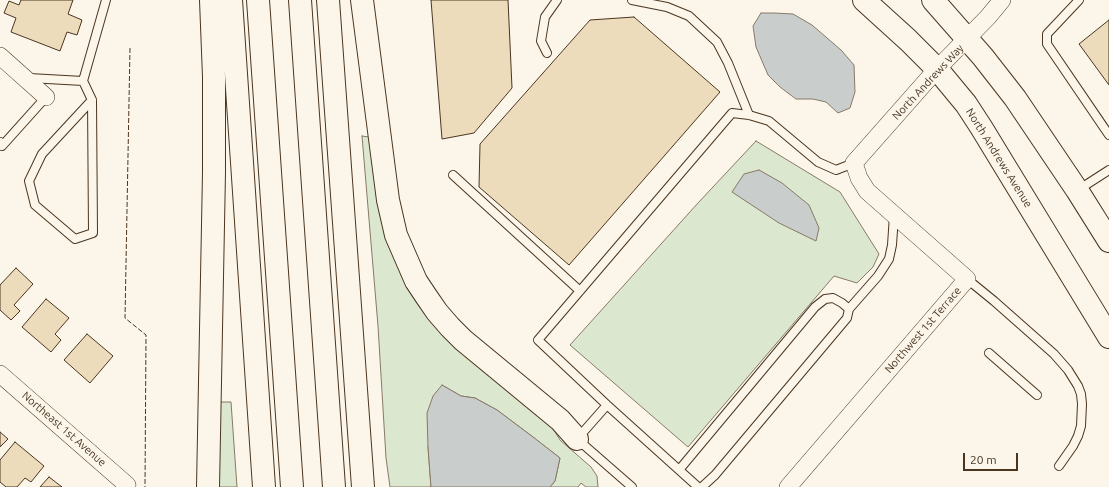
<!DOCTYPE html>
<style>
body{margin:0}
#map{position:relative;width:1109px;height:487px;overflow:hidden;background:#fbf6e9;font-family:Ubuntu,sans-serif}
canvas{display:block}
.scale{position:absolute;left:963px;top:453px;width:55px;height:18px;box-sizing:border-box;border:2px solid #4a3520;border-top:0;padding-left:5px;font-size:12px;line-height:14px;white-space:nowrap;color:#4a3520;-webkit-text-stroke:3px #fbf6e9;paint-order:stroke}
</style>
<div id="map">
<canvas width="1109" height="487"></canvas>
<div class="scale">20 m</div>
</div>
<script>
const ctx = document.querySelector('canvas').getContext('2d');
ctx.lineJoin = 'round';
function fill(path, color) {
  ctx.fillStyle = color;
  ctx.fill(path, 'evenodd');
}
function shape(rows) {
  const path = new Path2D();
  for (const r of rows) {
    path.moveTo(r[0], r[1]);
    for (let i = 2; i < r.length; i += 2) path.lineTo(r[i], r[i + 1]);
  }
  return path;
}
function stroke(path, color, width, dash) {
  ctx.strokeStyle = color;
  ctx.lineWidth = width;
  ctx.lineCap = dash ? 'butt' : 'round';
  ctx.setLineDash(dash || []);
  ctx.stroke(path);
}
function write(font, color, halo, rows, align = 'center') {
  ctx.font = font + ' Ubuntu,sans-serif';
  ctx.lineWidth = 3;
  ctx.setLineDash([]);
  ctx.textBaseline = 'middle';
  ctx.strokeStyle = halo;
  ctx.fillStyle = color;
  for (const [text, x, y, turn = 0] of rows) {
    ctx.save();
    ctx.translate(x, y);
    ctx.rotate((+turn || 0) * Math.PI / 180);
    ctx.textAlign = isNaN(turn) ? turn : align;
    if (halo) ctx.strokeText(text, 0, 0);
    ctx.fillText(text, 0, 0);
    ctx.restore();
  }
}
const green = shape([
 [362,136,369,137,383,221,393,253,549,422,560,440,591,467,597,476,598,487,586,487,581,483,578,487,550,487,555,481,560,458,533,437,497,410,475,398,461,396,442,385,428,447,431,487,390,487,386,458,378,326,362,136],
 [756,141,840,192,879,254,873,267,857,283,834,276,688,447,570,345,698,203,756,141],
 [220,402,231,402,237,487,218,487,220,402]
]);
fill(green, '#dce7d0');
stroke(green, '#887966', 1);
const water = shape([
 [761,13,774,13,793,14,812,25,841,50,854,65,855,92,850,108,838,113,826,102,813,99,796,99,780,87,768,75,756,47,753,26,761,13],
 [759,170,782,183,809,205,819,228,816,241,779,223,732,192,744,174,759,170],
 [442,385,461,396,475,398,497,410,533,437,560,458,555,481,550,487,431,487,428,447,427,413,433,396,442,385]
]);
fill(water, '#c9cecd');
stroke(water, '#887966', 1);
const building = shape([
 [21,0,73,0,68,14,82,20,77,35,67,32,60,51,11,32,16,18,4,13,9,1,19,5,21,0],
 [431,0,508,0,512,88,474,133,442,139,431,0],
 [634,17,720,92,569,265,479,187,480,144,590,20,634,17],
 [1109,20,1109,85,1079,44,1109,20],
 [16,268,33,284,14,305,20,311,11,320,0,310,0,285,16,268],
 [46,299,69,318,55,334,61,340,51,352,22,327,46,299],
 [87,334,113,356,90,383,64,360,87,334],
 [0,432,8,439,0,447,0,432],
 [15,442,44,466,31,482,25,478,17,487,6,487,0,482,0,460,15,442],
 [49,477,62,487,40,487,49,477]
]);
fill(building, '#ecdcbc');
stroke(building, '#4a3520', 1);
const lane = shape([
 [632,0,667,7,689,16,717,42,728,63,749,115],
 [1079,0,1047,34,1047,44,1109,135],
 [547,53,541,41,545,17,557,0],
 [29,78,83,81,106,0],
 [83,81,92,100,93,233,75,239,35,205,29,181,42,154,92,100],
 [0,142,2,146,46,97],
 [453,175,580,291],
 [1078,190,1109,170],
 [967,279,994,301,1054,354,1068,370,1078,386,1081,394,1082,404,1081,426,1078,436,1073,446,1059,466],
 [849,309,878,276,889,259,892,245,894,215],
 [989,353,1037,395],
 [607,405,577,439,632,487],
 [679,470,815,307,825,299,833,298,842,303,849,309,847,318,715,475,702,487],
 [698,487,607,405,538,340,732,113,749,115,769,121,818,162,836,170,854,163]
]);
const street = shape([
 [0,56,46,97],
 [0,374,127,485,126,487],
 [788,487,967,279,867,191,859,178,854,163,937,69,988,17,1002,0]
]);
const secondary = shape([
 [864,0,908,40,937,69,966,104,981,127,1109,337],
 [933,0,983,57,1015,98,1077,190,1109,241]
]);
const highway = shape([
 [231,0,264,487],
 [258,0,292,487],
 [300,0,334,487],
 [328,0,363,487],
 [362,0,388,200,396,235,416,281,426,296,437,312,450,327,463,340,560,420,577,439],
 [208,487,214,172,214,77,211,0]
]);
stroke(lane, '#4a3520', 10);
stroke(street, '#4a3520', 18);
stroke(secondary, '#4a3520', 24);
stroke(highway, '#4a3520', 24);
stroke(lane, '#fbf6e9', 8);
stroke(street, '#fbf6e9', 17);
stroke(secondary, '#fbf6e9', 22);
stroke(highway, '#fbf6e9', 22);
stroke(shape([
 [130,48,125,318,146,335,145,487]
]), '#4a3520', 1, [5, 2]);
write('11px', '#4a3520', '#fbf6e9', [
 ["North Andrews Way",928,82,-47],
 ["North Andrews Avenue",999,158,58],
 ["Northwest 1st Terrace",923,330,-49],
 ["Northeast 1st Avenue",64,429,41]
]);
</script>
